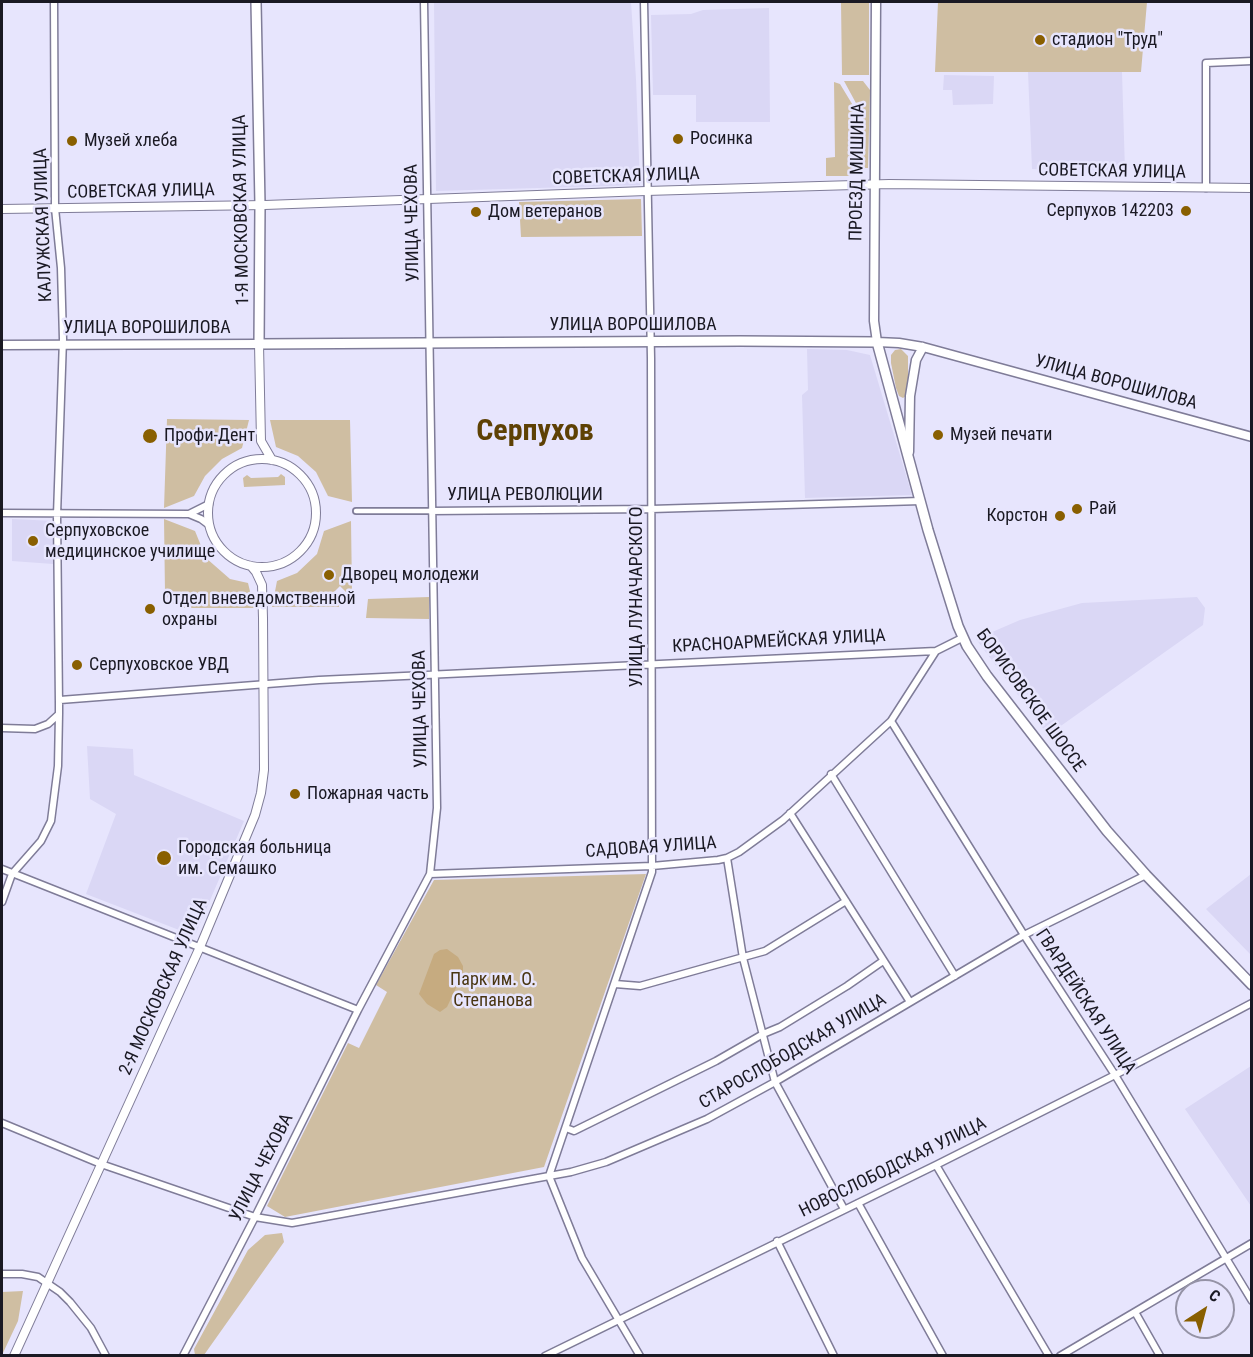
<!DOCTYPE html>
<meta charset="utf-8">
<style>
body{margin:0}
#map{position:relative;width:1253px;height:1357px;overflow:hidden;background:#e7e5fd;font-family:"Roboto Condensed",sans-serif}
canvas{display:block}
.frame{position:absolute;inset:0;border:3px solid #1a1923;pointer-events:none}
.north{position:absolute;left:1175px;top:1279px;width:60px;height:60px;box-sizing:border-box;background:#e7e5fd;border:2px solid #9593a6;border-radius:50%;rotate:36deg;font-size:16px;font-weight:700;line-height:24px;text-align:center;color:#1a1923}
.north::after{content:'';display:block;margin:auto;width:21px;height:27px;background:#895f00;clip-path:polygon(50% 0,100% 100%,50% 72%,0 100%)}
</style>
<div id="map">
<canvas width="1253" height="1357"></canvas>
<div class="frame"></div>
<div class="north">С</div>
</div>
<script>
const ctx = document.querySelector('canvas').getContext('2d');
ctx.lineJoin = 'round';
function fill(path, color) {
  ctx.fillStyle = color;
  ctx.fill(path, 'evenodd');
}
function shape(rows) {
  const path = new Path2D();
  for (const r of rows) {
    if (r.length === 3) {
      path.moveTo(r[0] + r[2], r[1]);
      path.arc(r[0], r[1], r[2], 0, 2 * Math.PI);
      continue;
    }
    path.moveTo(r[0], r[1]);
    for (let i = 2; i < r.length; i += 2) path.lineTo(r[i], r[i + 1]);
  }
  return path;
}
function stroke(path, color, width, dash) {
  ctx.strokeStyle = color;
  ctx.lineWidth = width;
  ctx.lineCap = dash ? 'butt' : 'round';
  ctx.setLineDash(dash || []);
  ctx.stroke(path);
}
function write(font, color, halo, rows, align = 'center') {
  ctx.font = font + ' "Roboto Condensed",sans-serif';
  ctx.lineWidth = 5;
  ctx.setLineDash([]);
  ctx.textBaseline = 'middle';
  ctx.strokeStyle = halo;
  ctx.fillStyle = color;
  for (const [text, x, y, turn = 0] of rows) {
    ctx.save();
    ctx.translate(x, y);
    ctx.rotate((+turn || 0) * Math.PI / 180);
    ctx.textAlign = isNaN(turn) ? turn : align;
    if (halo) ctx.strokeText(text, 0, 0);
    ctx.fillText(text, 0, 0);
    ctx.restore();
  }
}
fill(shape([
 [434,2,631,2,636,79,640,185,436,191],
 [769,8,770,122,696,122,696,95,653,95,651,15,691,14,703,10],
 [1028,72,1122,72,1125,171,1032,169],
 [944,75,994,76,993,104,953,105,952,90,943,90],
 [807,349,847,350,870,355,912,495,805,498,802,395,808,390],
 [12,519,55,521,53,564,12,561],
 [1197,597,1205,608,1203,625,1048,735,976,639,1020,620,1082,603],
 [87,746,133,749,134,775,244,821,196,933,192,935,86,894,116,814,90,799],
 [1251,874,1251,955,1206,909],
 [1251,1066,1251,1206,1185,1109]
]), '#dad7f5');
fill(shape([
 [841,2,869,2,869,75,842,75],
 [938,2,1147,2,1141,72,935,72],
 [844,81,863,81,870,90,868,168,863,168,863,116],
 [834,82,840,84,860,117,860,176,826,176,826,158,835,157],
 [641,199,642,236,521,237,519,202],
 [901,349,908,356,908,392,906,396,903,398,899,396,896,388,891,363,891,355,895,350],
 [167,419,249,420,242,448,222,459,205,476,194,496,164,508],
 [270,420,350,420,352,502,328,496,316,472,298,456,276,447],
 [281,474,285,477,285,485,244,487,243,478,247,475,251,478,278,477],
 [164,519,195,531,206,558,230,579,248,583,254,608,181,608,170,602,165,593],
 [351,521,352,592,346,592,340,586,332,594,338,600,339,607,272,607,277,581,297,573,317,554,324,531],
 [429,597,429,619,366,618,368,599],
 [646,874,544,1167,285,1217,267,1206,348,1043,359,1048,387,992,376,985,434,880],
 [282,1233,284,1242,204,1355,195,1355,194,1349,248,1250,265,1235],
 [23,1291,18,1321,2,1355,2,1292]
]), '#cfbea2');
fill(shape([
 [447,949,458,957,463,966,463,973,447,1007,440,1012,427,1004,419,994,434,954,440,950]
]), '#c6ab80');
const pedestrian = shape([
 [356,511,431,511]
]);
const minor = shape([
 [1206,188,1206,63,1252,61],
 [431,511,651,509,921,501],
 [2,513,189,514,209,504],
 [189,514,201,519,209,525],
 [60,700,319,680,936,651],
 [891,721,1024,935,1115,1075,1252,1301],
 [2,728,35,729,48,724,59,714,59,704,57,515,63,339,61,268,55,208,54,2],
 [831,774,955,976],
 [790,813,910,1002],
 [727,858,743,958,775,1082,844,1209],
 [2,869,358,1010],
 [430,874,652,866,718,860,727,858,739,852,783,820,891,721,936,651,962,638],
 [2,902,12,874,41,841,51,821,58,766,59,714],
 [615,984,640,986,765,951,846,901],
 [2,1123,101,1164,255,1217,292,1223,571,1172,606,1162,707,1119,775,1082,1024,935,1146,875],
 [566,1128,574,1131,716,1061,763,1034,780,1027,847,986,883,961],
 [936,1165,1049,1356],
 [858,1203,943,1356],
 [777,1241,834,1356],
 [2,1274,22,1274,38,1277,60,1292,70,1302,91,1328,106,1356],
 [1135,1312,1160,1356],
 [183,1356,255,1217,358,1010,430,874,437,808,424,2],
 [545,1356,936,1165,1115,1075,1252,1003],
 [640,1356,582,1258,549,1176,652,872,651,358,644,2],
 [1060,1356,1252,1243]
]);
const tertiary = shape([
 [2,209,265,205,646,191,889,184,1252,188],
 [259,344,261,441,272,460],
 [262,513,54],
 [14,1356,200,947,255,815,261,793,264,770,263,618,262,585,256,572,251,566]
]);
const secondary = shape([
 [876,2,874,321,877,342,899,343,923,347,1252,437],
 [2,345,259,344],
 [909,452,910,396,916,360,923,347]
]);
const primary = shape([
 [256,2,260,205,259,344,740,341,877,342,928,530,958,626,967,646,987,676,1107,831,1146,875,1252,985]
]);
stroke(pedestrian, '#7f7c98', 8);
stroke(minor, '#7f7c98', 9);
stroke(tertiary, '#7f7c98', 10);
stroke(secondary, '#7f7c98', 11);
stroke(primary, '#7f7c98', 12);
stroke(pedestrian, '#fff', 4.5);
stroke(minor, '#fff', 6);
stroke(tertiary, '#fff', 8);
stroke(secondary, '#fff', 8);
stroke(primary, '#fff', 9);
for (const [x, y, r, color] of [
 [1040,40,6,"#895f00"],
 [678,139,6,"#895f00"],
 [72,141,6,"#895f00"],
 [1186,211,6,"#895f00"],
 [476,212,6,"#895f00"],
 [938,435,6,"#895f00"],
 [150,436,8,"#895f00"],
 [1077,509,6,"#895f00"],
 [1060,516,6,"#895f00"],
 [33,541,6,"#895f00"],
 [329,575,6,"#895f00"],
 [150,609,6,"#895f00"],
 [77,665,6,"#895f00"],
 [295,794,6,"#895f00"],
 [164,858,8,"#895f00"]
]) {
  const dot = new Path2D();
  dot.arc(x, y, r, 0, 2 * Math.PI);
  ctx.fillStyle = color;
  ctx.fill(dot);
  stroke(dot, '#e7e5fd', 2);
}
write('18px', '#1a1923', '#e7e5fd', [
 ["стадион \"Труд\"",1052,40],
 ["Росинка",690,139],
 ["Музей хлеба",84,141],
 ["Серпухов 142203",1174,211,"right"],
 ["Дом ветеранов",488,212],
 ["Музей печати",950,435],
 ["Профи-Дент",164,436],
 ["Рай",1089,509],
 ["Корстон",1048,516,"right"],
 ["Серпуховское",45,531],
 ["медицинское училище",45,552],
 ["Дворец молодежи",341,575],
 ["Отдел вневедомственной",162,599],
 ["охраны",162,620],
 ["Серпуховское УВД",89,665],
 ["Пожарная часть",307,794],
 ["Городская больница",178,848],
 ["им. Семашко",178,869]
], 'left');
write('18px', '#1a1923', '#e7e5fd', [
 ["ПРОЕЗД МИШИНА",858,172,-89],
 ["СОВЕТСКАЯ УЛИЦА",1112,172,1],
 ["СОВЕТСКАЯ УЛИЦА",626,177,-2],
 ["СОВЕТСКАЯ УЛИЦА",141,192,-1],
 ["1-Я МОСКОВСКАЯ УЛИЦА",242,210,-91],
 ["УЛИЦА ЧЕХОВА",413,223,-91],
 ["КАЛУЖСКАЯ УЛИЦА",44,225,-92],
 ["УЛИЦА ВОРОШИЛОВА",633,325],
 ["УЛИЦА ВОРОШИЛОВА",147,328],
 ["УЛИЦА ВОРОШИЛОВА",1116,383,15],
 ["УЛИЦА РЕВОЛЮЦИИ",525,495],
 ["УЛИЦА ЛУНАЧАРСКОГО",637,597,-90],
 ["КРАСНОАРМЕЙСКАЯ УЛИЦА",779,642,-3],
 ["БОРИСОВСКОЕ ШОССЕ",1030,701,54],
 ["УЛИЦА ЧЕХОВА",421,709,-91],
 ["САДОВАЯ УЛИЦА",651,848,-4],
 ["2-Я МОСКОВСКАЯ УЛИЦА",164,987,-66],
 ["ГВАРДЕЙСКАЯ УЛИЦА",1085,1002,57],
 ["СТАРОСЛОБОДСКАЯ УЛИЦА",793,1052,-30],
 ["УЛИЦА ЧЕХОВА",262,1168,-63],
 ["НОВОСЛОБОДСКАЯ УЛИЦА",893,1168,-26]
]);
write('18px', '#493512', '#e7e5fd', [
 ["Парк им. О.",493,980],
 ["Степанова",493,1001]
]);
write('bold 30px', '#5e4104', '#e7e5fd', [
 ["Серпухов",535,432]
]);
</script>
